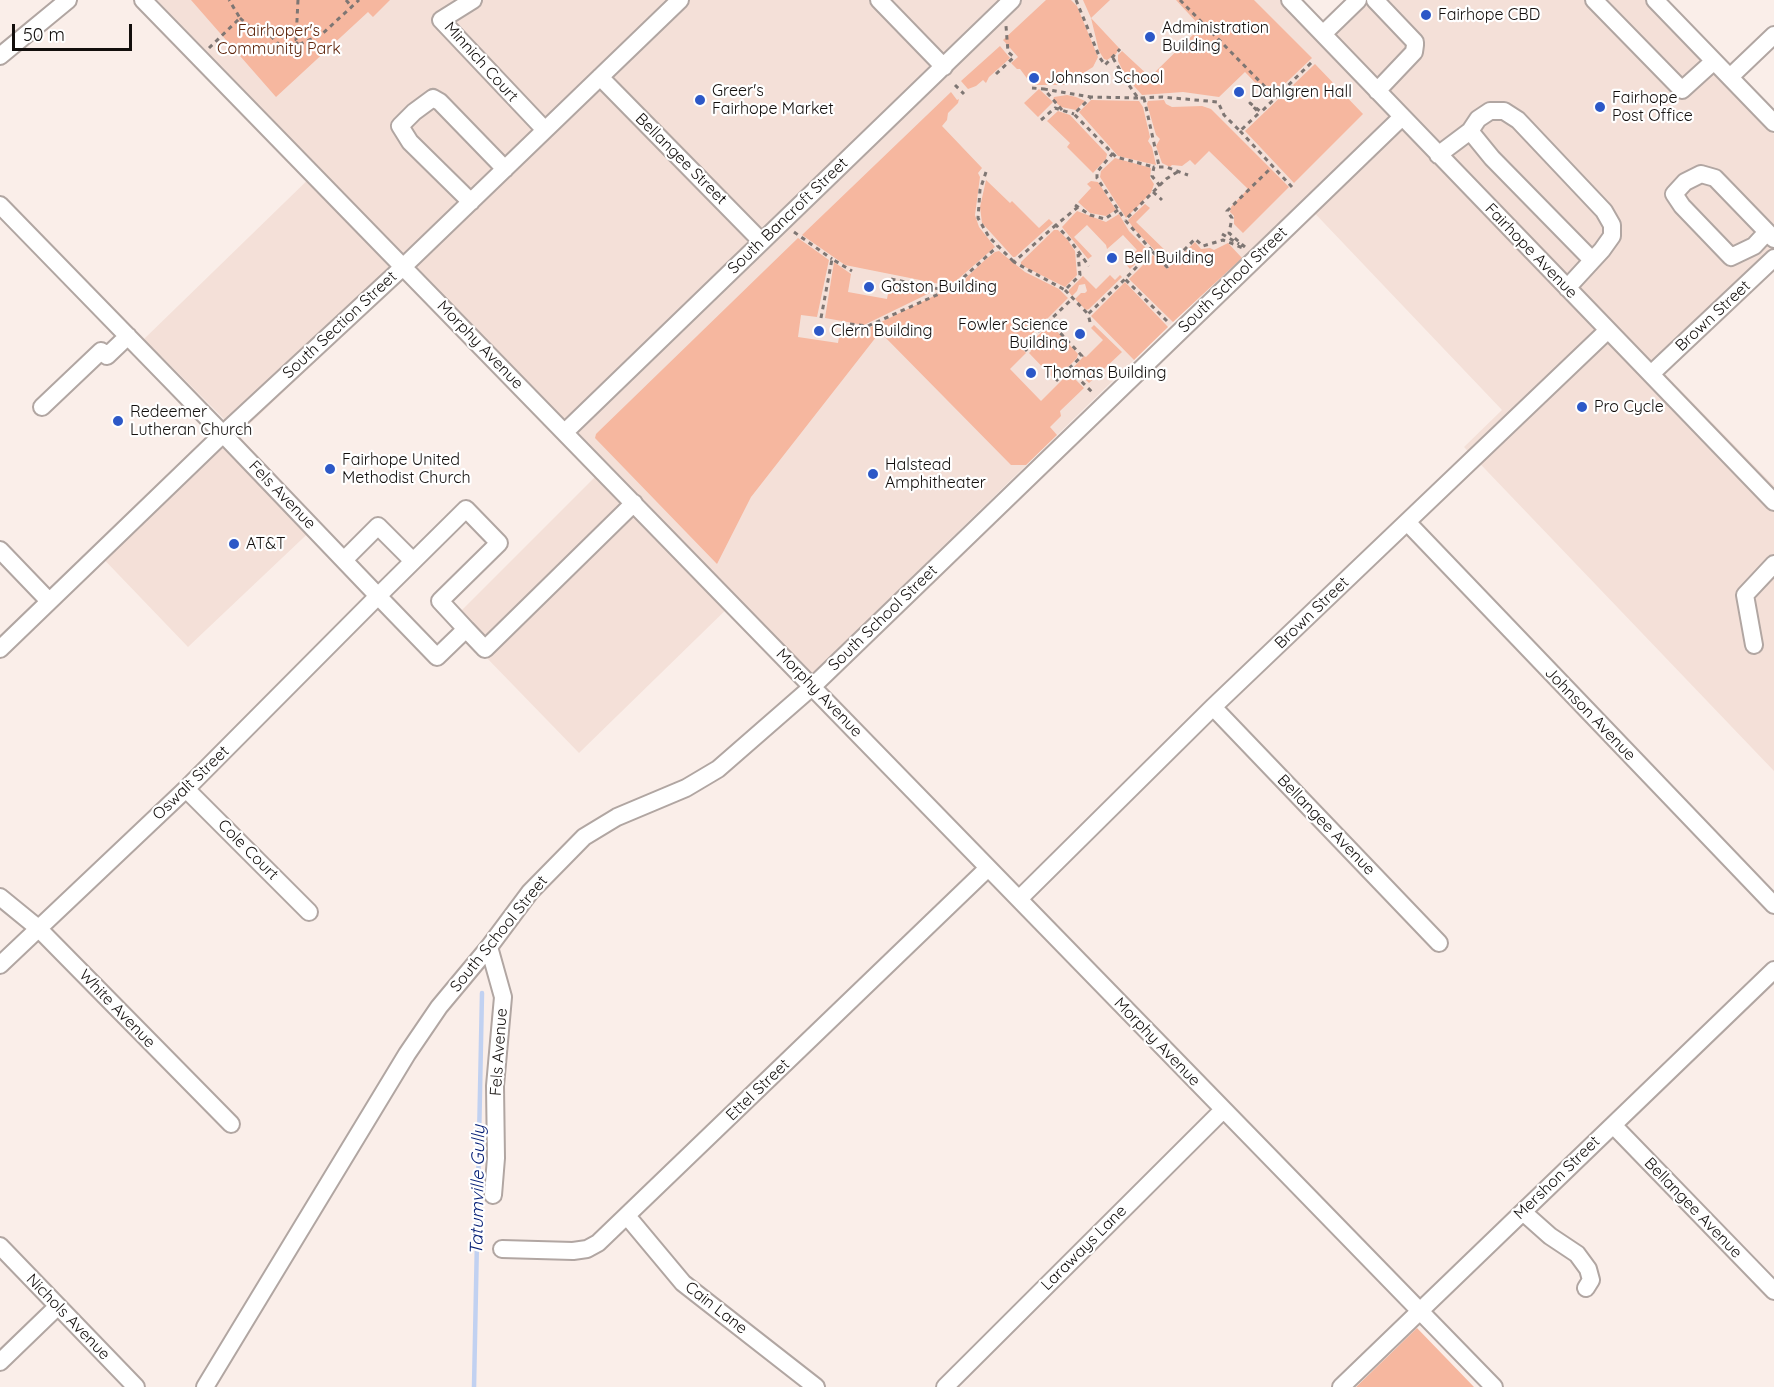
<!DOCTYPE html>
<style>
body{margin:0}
#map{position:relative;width:1774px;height:1387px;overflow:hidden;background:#faeee9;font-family:Quicksand,sans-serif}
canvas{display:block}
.scale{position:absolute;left:12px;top:24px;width:120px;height:27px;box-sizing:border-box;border:3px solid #120e0c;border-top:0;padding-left:8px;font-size:18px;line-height:21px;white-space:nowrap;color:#120e0c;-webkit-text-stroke:4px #fff;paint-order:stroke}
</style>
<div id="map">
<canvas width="1774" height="1387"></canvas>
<div class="scale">50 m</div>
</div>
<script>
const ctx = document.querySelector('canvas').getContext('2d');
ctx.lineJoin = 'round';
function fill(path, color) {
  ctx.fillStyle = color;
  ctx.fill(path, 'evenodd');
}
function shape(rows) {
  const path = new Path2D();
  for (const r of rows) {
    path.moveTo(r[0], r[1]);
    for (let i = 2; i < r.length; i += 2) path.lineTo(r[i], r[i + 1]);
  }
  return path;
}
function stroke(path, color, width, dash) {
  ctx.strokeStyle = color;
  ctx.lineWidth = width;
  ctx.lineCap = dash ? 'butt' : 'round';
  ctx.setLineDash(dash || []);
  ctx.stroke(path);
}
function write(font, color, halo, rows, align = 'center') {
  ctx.font = font + ' Quicksand,sans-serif';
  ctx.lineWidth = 4.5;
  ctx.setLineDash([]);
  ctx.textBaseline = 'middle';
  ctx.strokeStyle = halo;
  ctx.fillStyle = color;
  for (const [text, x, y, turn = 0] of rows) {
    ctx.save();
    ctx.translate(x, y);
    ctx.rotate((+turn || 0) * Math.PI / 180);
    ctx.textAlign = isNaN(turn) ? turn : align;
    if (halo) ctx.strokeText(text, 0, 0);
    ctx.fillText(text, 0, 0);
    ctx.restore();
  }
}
fill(shape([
 [157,0,1281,0,1325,46,1372,0,1645,0,1774,134,1774,268,1665,374,1774,486,1774,771,1464,447,1502,410,1305,203,1242,258,1173,322,811,675,737,599,579,753,451,621,596,476,404,278,238,435,320,522,188,647,93,548,224,419,144,339,320,168]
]), '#f4e0d8');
fill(shape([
 [191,0,390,0,373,17,368,12,276,97],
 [1046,0,1071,0,1077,6,1098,57,1093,67,1064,85,1032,85,1020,69,1017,69,1011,63,1018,57,1003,40],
 [1083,0,1110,0,1091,18,1119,48,1116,54,1107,60,1104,59,1099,51,1091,18],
 [1176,0,1254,0,1312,58,1270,98,1245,72,1219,97,1183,92,1142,95,1126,77,1118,61,1118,55,1122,51,1150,77,1201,27],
 [1000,46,1010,58,1008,60,989,77,986,83,983,80,976,86,968,89,961,81],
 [1315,64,1363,114,1294,183,1245,131],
 [1039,89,1053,102,1038,117,1024,103],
 [951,92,957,100,959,99,958,103,948,113,947,120,942,126,982,168,978,173,980,177,975,215,979,227,995,247,950,286,845,265,802,235],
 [1067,95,1076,97,1085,101,1076,110,1061,107,1053,100,1054,97],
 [1091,100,1139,101,1143,107,1150,137,1148,141,1152,147,1156,165,1118,156,1079,112],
 [1164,100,1166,104,1172,107,1202,106,1211,109,1289,187,1243,233,1234,224,1234,216,1230,212,1231,207,1248,189,1209,151,1195,165,1190,160,1182,166,1172,165,1170,167,1162,163,1156,146,1160,139,1156,135,1147,104,1148,101],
 [1058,111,1070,115,1107,154,1106,159,1093,173,1067,147,1070,143,1047,121],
 [1115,158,1151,168,1150,178,1154,184,1151,193,1126,218,1100,177,1101,171],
 [986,180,1010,203,1012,201,1039,228,1049,219,1053,223,1015,257,1013,257,982,223,980,207],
 [1091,181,1098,182,1116,210,1106,216,1090,213,1078,202,1091,188,1087,184],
 [1145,204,1150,208,1136,222,1172,257,1175,254,1177,256,1168,264,1134,229,1128,220],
 [1077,211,1106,222,1119,214,1129,231,1149,251,1130,269,1125,263,1137,250,1123,235,1107,249,1106,245,1087,225,1074,237,1092,256,1088,259,1062,227],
 [1054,230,1058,230,1067,239,1075,251,1077,275,1065,287,1021,265,1021,262],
 [798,238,829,260,817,317,801,315,798,337,838,343,841,325,869,328,938,294,954,289,985,260,995,252,999,251,1025,272,1059,289,1068,298,1020,346,1026,353,1010,369,1041,401,1069,373,1084,388,1060,411,1061,416,1050,427,1057,435,1026,465,1011,465,880,332,751,497,717,564,595,438,596,434],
 [1195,242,1201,249,1210,248,1214,250,1228,243,1242,258,1173,322,1129,279,1153,255,1167,269],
 [834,262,851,274,848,292,887,299,890,283,938,289,864,325,825,318],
 [1110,275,1115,280,1120,275,1122,277,1089,309,1086,310,1075,299,1081,293,1085,293,1087,291,1085,284,1079,285,1077,291,1072,296,1069,292,1069,290,1083,276,1096,289],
 [1125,282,1168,327,1134,360,1091,316],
 [1094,325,1122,352,1089,383,1073,368,1084,356,1086,357,1103,340,1091,328],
 [1052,326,1078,354,1077,358,1061,374,1057,373,1052,377,1029,353,1031,351,1027,346,1047,327],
 [1417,1328,1474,1387,1356,1387]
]), '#f6b79f');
stroke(shape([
 [474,1387,482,993]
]), '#c1d1f1', 4.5);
const minor = shape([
 [143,0,1494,1387],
 [473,0,441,20,545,130],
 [879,0,944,67],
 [1290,0,1774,502],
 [1375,0,1415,42,1415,45,1414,52,1377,91],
 [1594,0,1682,90,1714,61],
 [1655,0,1774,123],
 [1323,34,1358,0],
 [0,56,68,0],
 [600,77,761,241],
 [1730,77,1774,35],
 [1470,131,1492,158,1592,260],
 [1438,155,1470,131,1478,119,1490,111,1504,111,1518,120,1604,211,1612,225,1612,236,1602,250,1567,288],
 [471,202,410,142,400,126,414,112,433,98,440,102,505,169],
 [0,205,223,434,378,596,437,657,466,629,440,601,499,543,466,509,378,596,186,789,0,965],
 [1767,232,1754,246,1731,257,1682,206,1674,194,1685,182,1701,174,1715,178,1774,239],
 [1651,374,1774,258],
 [42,407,101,351,107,356,128,336],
 [565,432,1012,0],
 [1407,522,1774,905],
 [0,550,49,601],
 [344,560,378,526,413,561],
 [466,629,485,649,634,503],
 [1754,645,1745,595,1774,564],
 [0,649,223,434,403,267,680,0],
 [1213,707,1439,943],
 [186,789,309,912],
 [0,897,38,928,231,1124],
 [1019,899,1213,707,1608,330],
 [489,947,503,997,495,1086,496,1158,493,1195],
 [1613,1125,1774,1291],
 [1523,1212,1550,1236,1577,1254,1588,1269,1591,1280,1586,1288],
 [627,1216,683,1283,816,1387],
 [0,1246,136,1387],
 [502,1249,573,1251,587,1249,598,1243,988,868],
 [0,1362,58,1306],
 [205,1387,407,1054,439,1007,489,947,530,892,584,837,617,817,686,788,718,769,812,687,1402,117],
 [945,1387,1223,1110],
 [1341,1387,1774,970]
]);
stroke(minor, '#b1a6a2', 20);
stroke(shape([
 [298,0,296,40,300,44,321,35,359,0],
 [346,0,352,7],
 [1076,0,1100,58,1105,65,1120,49],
 [1180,0,1275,97],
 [240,18,250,27,269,34,287,53,298,42],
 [209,48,240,18,229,0],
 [1113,58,1124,77],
 [996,74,1014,57,1008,52,1006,26],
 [1124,78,1138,98,1162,97,1218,102,1224,115,1240,131,1259,113,1250,103,1261,112,1314,60],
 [955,85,964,94],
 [1032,88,1044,89],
 [1138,98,1091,97,1074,114,1116,157,1154,167],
 [1144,98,1159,166],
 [1062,110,1044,89,1091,97],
 [1041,120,1055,108,1074,114],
 [1240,131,1292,187],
 [1113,153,1097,172,1097,178,1125,220],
 [986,172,980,190,978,218,989,237,1014,262],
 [1160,186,1152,176,1154,167,1166,167,1188,175],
 [1153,192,1162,200],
 [1075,205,1090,215,1105,219,1118,210],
 [1078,207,1056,225,1069,239,1089,266],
 [1056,225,1014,262,1065,290,1080,275,1078,254],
 [794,232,832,259],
 [1222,234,1239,244],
 [1245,247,1229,233,1232,218,1227,211,1273,166],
 [1152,251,1125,220,1166,179,1179,171],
 [891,279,944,290],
 [1065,290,1088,314],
 [821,318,832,259,852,271],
 [1167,321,1125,279,1152,251,1167,267,1195,239,1203,246,1223,240,1243,248],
 [1090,322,1088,314,1125,279],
 [841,323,868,326,952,288,998,246],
 [1027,351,1023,346,1049,321],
 [1069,369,1093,393],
 [1056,381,1082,356,1049,321,1073,298]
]), '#7e7673', 3, [4.5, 4.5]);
stroke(minor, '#fff', 16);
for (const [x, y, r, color] of [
 [1426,15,6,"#2c58c7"],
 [1150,37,6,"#2c58c7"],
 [1034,78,6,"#2c58c7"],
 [1239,92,6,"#2c58c7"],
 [700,100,6,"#2c58c7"],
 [1600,107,6,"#2c58c7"],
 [1112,258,6,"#2c58c7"],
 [869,287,6,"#2c58c7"],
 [819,331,6,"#2c58c7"],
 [1080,334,6,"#2c58c7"],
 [1031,373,6,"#2c58c7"],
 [1582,407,6,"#2c58c7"],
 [118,421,6,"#2c58c7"],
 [330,469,6,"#2c58c7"],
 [873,474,6,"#2c58c7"],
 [234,544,6,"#2c58c7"]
]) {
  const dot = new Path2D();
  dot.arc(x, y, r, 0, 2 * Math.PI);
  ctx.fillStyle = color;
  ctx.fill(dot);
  stroke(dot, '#fff', 2);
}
write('16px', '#120e0c', '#fff', [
 ["Fairhope CBD",1438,15],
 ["Administration",1162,28],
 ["Building",1162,46],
 ["Johnson School",1046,78],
 ["Greer's",712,91],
 ["Fairhope Market",712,109],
 ["Dahlgren Hall",1251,92],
 ["Fairhope",1612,98],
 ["Post Office",1612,116],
 ["Bell Building",1124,258],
 ["Gaston Building",881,287],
 ["Fowler Science",1068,325,"right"],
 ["Building",1068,343,"right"],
 ["Clern Building",831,331],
 ["Thomas Building",1043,373],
 ["Pro Cycle",1594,407],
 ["Redeemer",130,412],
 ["Lutheran Church",130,430],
 ["Fairhope United",342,460],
 ["Methodist Church",342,478],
 ["Halstead",885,465],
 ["Amphitheater",885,483],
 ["AT&T",246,544]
], 'left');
write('16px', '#5f260c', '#fff', [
 ["Fairhoper's",279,31],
 ["Community Park",279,49]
]);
write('16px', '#120e0c', '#fff', [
 ["Minnich Court",481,62,48],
 ["Bellangee Street",681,159,45],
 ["South Bancroft Street",788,216,-44],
 ["Fairhope Avenue",1531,251,46],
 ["South School Street",1233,280,-44],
 ["Brown Street",1713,316,-43],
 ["South Section Street",340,325,-43],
 ["Morphy Avenue",480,345,46],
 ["Fels Avenue",282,495,46],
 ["Brown Street",1312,613,-44],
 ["South School Street",883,618,-44],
 ["Morphy Avenue",819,693,46],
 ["Johnson Avenue",1590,714,46],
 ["Oswalt Street",191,783,-44],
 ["Bellangee Avenue",1326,825,46],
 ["Cole Court",248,850,45],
 ["South School Street",499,934,-51],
 ["White Avenue",117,1009,46],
 ["Morphy Avenue",1157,1042,46],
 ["Fels Avenue",499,1052,-86],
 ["Ettel Street",758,1090,-44],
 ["Mershon Street",1557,1178,-44],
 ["Bellangee Avenue",1693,1208,46],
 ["Laraways Lane",1084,1248,-45],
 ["Cain Lane",716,1308,38],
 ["Nichols Avenue",68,1317,46]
]);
write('italic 18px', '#031c74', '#fff', [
 ["Tatumville Gully",478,1190,-89]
]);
</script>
